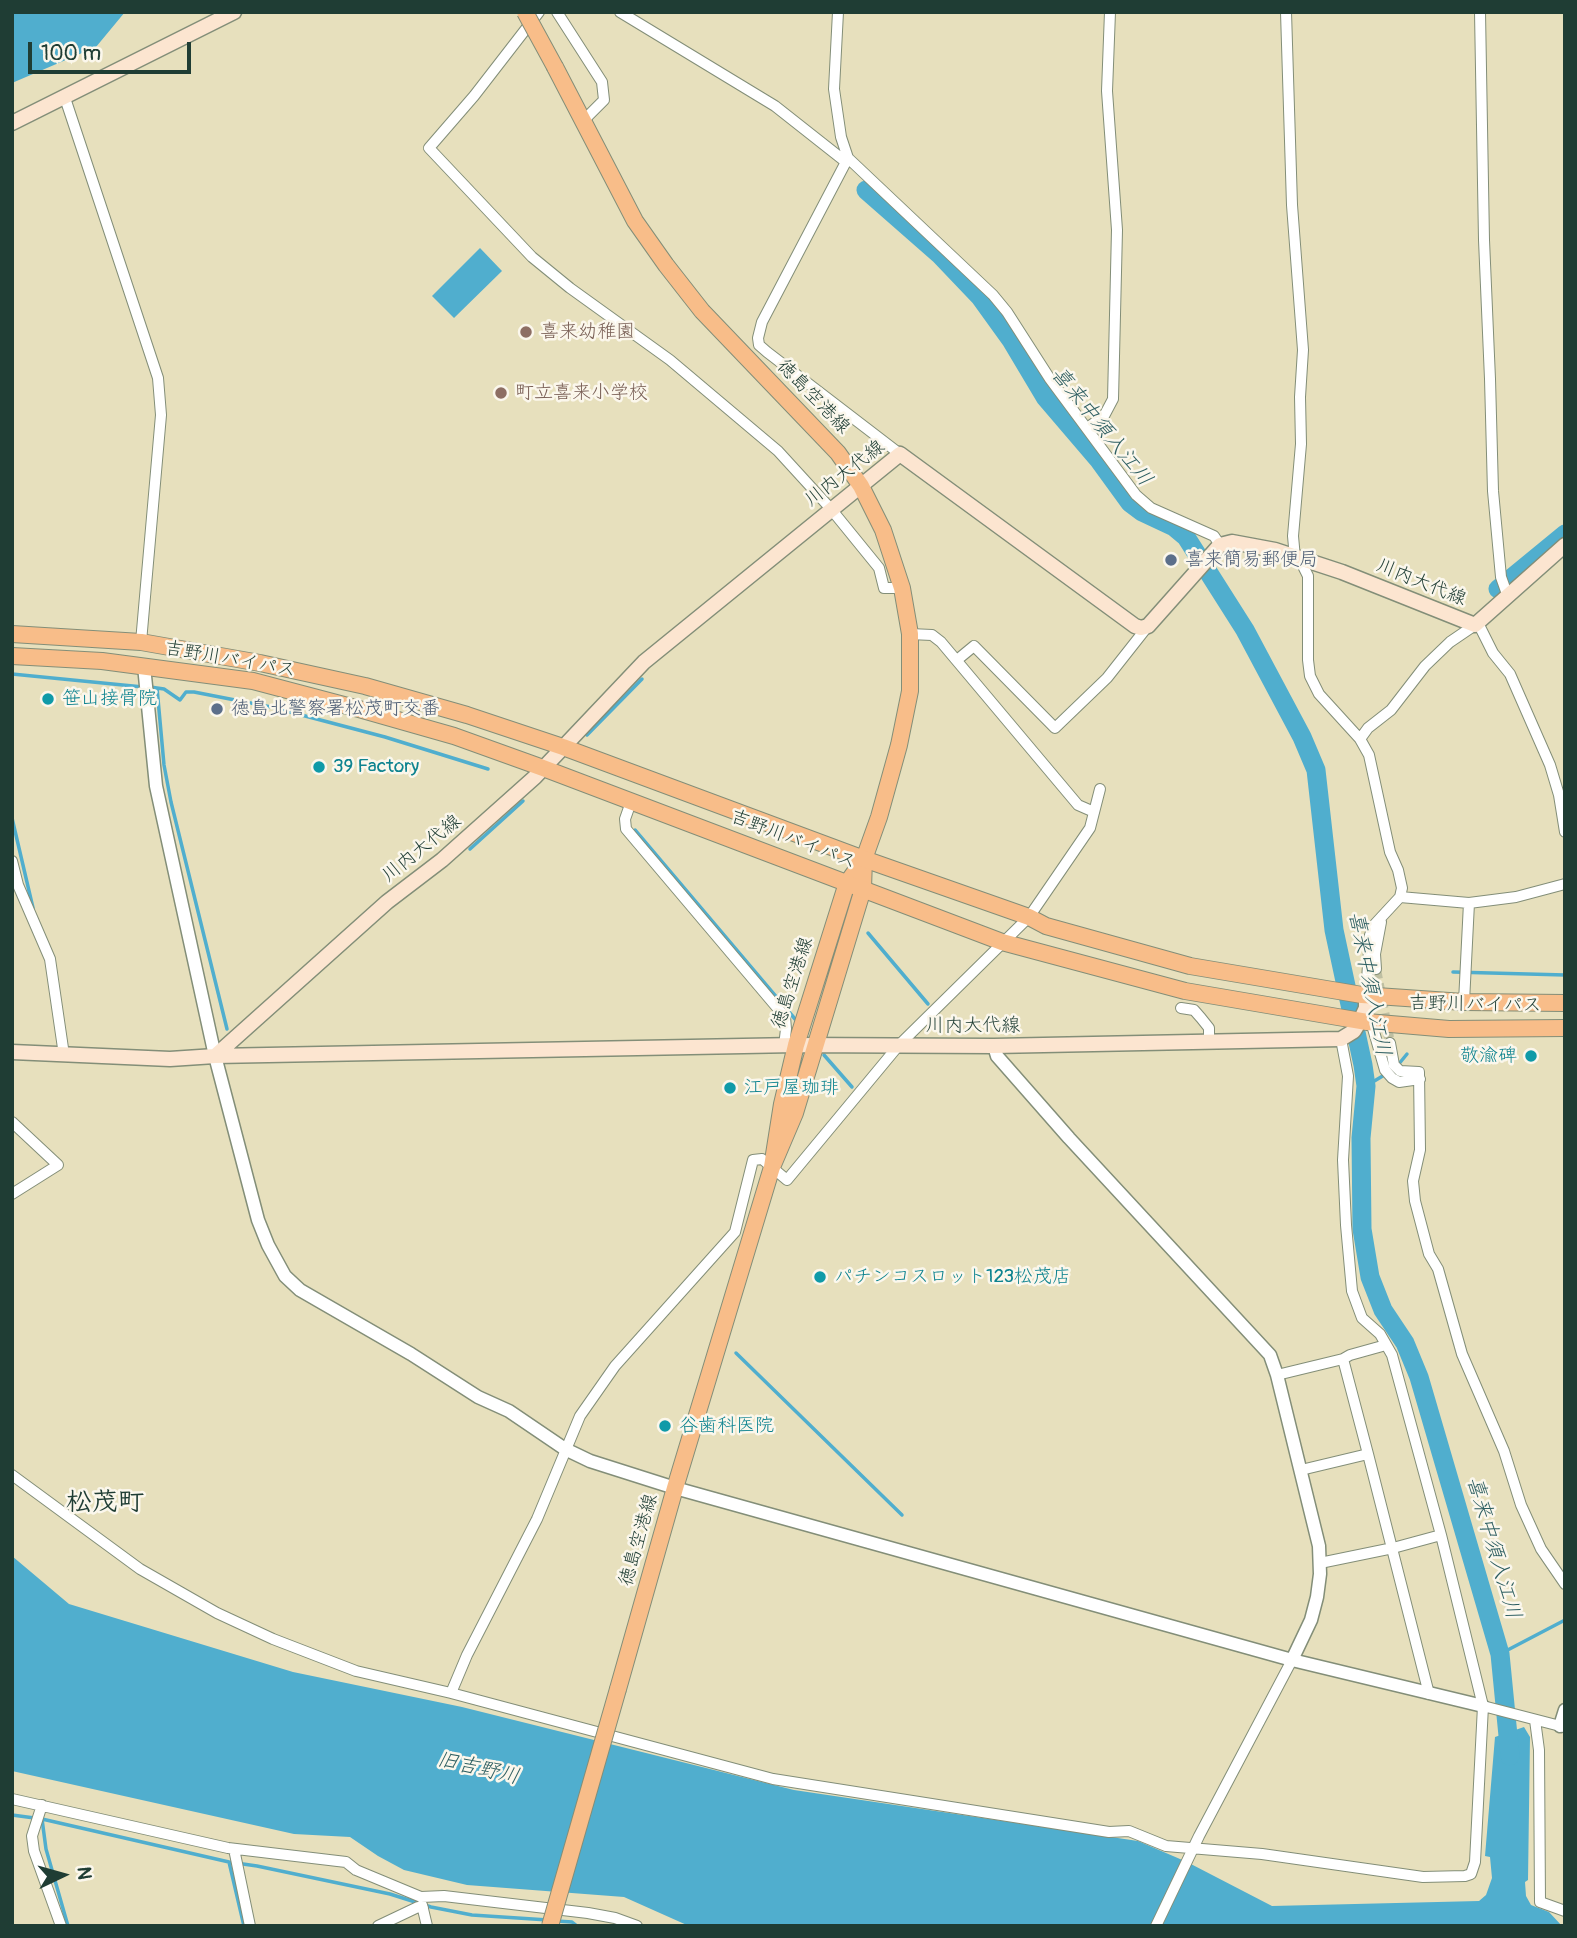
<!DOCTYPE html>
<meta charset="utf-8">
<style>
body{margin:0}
#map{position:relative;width:1577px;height:1938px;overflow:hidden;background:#e7e0bd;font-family:Pangolin,sans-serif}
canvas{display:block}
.frame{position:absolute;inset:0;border:14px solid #1f3d34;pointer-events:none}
.north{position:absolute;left:28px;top:1840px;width:70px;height:70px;-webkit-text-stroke:5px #fbf7ec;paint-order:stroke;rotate:85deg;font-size:19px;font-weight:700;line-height:28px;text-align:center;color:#1f3d34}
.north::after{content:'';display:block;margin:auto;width:24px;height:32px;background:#1f3d34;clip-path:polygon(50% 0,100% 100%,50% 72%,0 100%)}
.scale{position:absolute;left:28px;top:42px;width:163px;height:32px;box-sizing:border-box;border:4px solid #1f3d34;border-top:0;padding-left:9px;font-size:21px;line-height:24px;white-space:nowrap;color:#1f3d34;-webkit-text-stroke:5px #fbf7ec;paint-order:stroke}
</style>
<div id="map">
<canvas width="1577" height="1938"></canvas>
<div class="frame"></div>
<div class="north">N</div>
<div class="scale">100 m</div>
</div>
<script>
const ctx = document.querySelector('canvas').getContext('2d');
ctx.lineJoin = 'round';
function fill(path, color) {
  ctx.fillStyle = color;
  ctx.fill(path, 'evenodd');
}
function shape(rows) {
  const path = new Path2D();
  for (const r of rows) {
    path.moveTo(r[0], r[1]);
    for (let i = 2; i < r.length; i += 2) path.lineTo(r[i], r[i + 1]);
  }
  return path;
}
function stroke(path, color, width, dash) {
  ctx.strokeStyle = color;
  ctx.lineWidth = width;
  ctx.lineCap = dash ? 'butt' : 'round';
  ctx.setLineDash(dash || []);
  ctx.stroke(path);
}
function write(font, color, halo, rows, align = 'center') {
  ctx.font = font + ' Pangolin,"Klee One",sans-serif';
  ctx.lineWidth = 5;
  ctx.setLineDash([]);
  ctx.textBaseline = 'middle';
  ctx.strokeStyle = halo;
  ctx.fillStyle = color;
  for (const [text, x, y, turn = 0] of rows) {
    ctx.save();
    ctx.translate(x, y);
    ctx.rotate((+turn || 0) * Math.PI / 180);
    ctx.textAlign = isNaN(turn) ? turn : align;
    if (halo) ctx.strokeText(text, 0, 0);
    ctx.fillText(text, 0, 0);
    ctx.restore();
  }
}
fill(shape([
 [12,12,125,12,96,47,12,83],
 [480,248,502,271,454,318,432,296],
 [12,1556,69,1604,293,1672,462,1707,794,1790,1138,1841,1187,1862,1272,1906,1479,1901,1486,1895,1492,1878,1490,1857,1485,1856,1495,1737,1524,1727,1530,1737,1528,1880,1525,1882,1526,1896,1531,1905,1549,1912,1562,1926,689,1926,624,1897,467,1885,404,1870,378,1856,350,1837,294,1834,12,1771]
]), '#50aece');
stroke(shape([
 [12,674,143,687],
 [150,687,157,688,164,765,171,802,227,1029],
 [157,688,164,689,180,700,186,692,194,692,271,707,385,737,488,769],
 [587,735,642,679],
 [12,818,33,908],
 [635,830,795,1019],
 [470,849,523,801],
 [868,933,928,1004],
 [1453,972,1565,975],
 [824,1055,852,1087],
 [1398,1065,1407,1054],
 [1366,1086,1386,1074],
 [736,1353,902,1515],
 [1500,1654,1565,1620],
 [12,1815,42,1819,229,1862,244,1926],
 [42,1819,46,1849,68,1926],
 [229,1862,257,1866,390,1894,431,1907,472,1915,548,1920],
 [556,1921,572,1922,577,1926]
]), '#50aece', 3.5);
stroke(shape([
 [866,190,939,254,980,297,1011,340,1045,397,1098,459,1130,503,1142,512,1174,527,1186,537,1245,630,1302,737,1316,770,1334,930,1363,1065,1366,1086,1361,1138,1362,1229,1370,1277,1383,1310,1405,1343,1419,1377,1500,1654,1510,1756],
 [1498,589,1565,534]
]), '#50aece', 19);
stroke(shape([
 [1376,969,1390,1043]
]), '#bfbfa2', 10, [10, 5]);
const minor = shape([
 [539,12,474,96,429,148,532,257,570,288,670,360,778,451,831,509,879,568,884,588,902,588],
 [557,12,602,82,604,100,583,121],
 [620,12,775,106,846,162],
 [838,12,834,89,841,137,848,158,762,322,758,338,759,345,767,352,900,454],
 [1286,12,1292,205,1303,350,1300,397,1301,444,1293,536,1295,558],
 [1480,12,1484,240,1490,379,1493,491,1501,577,1507,594],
 [65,98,158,378,161,415,141,642],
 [848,158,993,295,1007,312,1050,379,1136,495,1151,508,1214,536,1220,545],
 [1087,428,1104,416,1113,399,1117,230,1107,91,1110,12],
 [1300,560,1308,576,1308,660,1310,676,1319,694,1360,739,1369,755,1390,852,1398,870,1402,888,1400,897,1375,924,1370,935,1366,995],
 [1478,623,1493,653,1510,674,1550,765,1559,795,1565,832],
 [910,634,932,635,941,642,1078,805,1094,812],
 [957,660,974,646,1055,728,1107,678,1148,626],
 [1360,739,1368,728,1391,710,1425,666,1450,642,1475,625],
 [631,802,625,819,626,829,785,1017,786,1029,784,1046],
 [12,861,18,885,50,959,64,1055],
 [1400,897,1469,903,1464,1002],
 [1469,903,1516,897,1565,884],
 [1376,969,1375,954,1381,922],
 [1181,1008,1194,1010,1201,1018,1209,1028,1209,1042],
 [1370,1018,1385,1070,1392,1078,1399,1082,1420,1079],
 [1390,1043,1394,1065,1400,1071,1419,1072,1420,1150,1413,1181,1415,1201,1429,1254,1438,1269,1462,1354,1504,1451,1521,1505,1541,1549,1565,1584],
 [12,1122,58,1165,12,1194],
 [1343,1359,1350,1355,1386,1345],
 [1277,1375,1343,1359,1368,1454],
 [1301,1470,1368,1454,1429,1694],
 [12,1475,140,1569,217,1613,273,1639,356,1671,451,1693,773,1779,1109,1832,1129,1831,1166,1846,1262,1854,1423,1877,1465,1876,1471,1874,1475,1862,1483,1706,1441,1535,1392,1355,1380,1334,1362,1318,1352,1291,1346,1225,1343,1160,1348,1076,1341,1039],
 [1320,1563,1393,1548,1441,1535],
 [451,1693,467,1655,537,1519,580,1416,615,1366,735,1232,753,1160,762,1159,787,1180,899,1045,1029,917,1090,828,1100,789],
 [1483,1706,1564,1727],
 [1535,1720,1539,1750,1540,1902,1565,1911],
 [12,1799,228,1848,346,1862,356,1870,421,1897,444,1896,588,1913,615,1918,637,1926],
 [42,1805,32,1836,34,1851,61,1926],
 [234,1849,250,1926],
 [422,1905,427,1926],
 [378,1926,418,1907,423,1908],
 [1156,1926,1199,1836,1292,1660]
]);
const tertiary = shape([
 [144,666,156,786,215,1056,258,1220,268,1245,285,1276,300,1290,411,1354,478,1397,509,1411,565,1449,590,1461,675,1488,1292,1660,1483,1706],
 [994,1046,997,1056,1069,1138,1270,1355,1277,1375,1319,1546,1320,1574,1317,1597,1311,1620,1292,1660],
 [1560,1726,1565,1710]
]);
const secondary = shape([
 [12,123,234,12],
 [12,1052,170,1059,215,1056,796,1045,994,1046,1341,1039,1354,1031,1360,1021,1366,1008,1366,995],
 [215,1056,387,902,442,860,535,777,644,662,900,454,1135,626,1141,628,1148,626,1220,545,1232,542,1275,550,1342,572,1475,625,1565,545]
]);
const primary = shape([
 [555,67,635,221,666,265,702,311,838,453,861,486,883,530,902,588,910,634,910,691,899,745,879,817,864,859,847,883,796,1045,782,1104,772,1167],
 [618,1689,675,1488,772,1167,795,1113,863,889,864,859]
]);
const trunk = shape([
 [12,634,141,642,260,663,365,686,467,715,563,747,864,859,1029,917,1046,926,1190,966,1362,995,1464,1002,1565,1003],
 [12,656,102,661,253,681,359,709,454,736,543,768,1002,942,1185,991,1367,1022,1449,1029,1565,1028]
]);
stroke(minor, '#838e78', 12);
stroke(tertiary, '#838e78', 15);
stroke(secondary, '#838e78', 17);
stroke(primary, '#838e78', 18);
stroke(trunk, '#838e78', 18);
stroke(minor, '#fff', 10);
stroke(tertiary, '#fff', 12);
stroke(secondary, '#fce5d0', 14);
stroke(primary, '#f8bd89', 16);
stroke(trunk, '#f8bd89', 16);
const primaryBridge = shape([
 [525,12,555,67],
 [550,1926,618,1689]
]);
stroke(primaryBridge, '#838e78', 18, []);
stroke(primaryBridge, '#f8bd89', 16);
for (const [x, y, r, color] of [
 [526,332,7,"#8d6e63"],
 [501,393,7,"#8d6e63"],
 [1171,560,7,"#5c6f8a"],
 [48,699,7,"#0f9aa8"],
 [217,709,7,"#5c6f8a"],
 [319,767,7,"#0f9aa8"],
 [1531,1056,7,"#0f9aa8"],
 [730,1088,7,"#0f9aa8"],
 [820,1277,7,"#0f9aa8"],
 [665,1426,7,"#0f9aa8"]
]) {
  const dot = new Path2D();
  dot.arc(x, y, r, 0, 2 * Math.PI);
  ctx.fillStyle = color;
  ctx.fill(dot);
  stroke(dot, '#fbf7ec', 2.5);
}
write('19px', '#785e54', '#fbf7ec', [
 ["喜来幼稚園",540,332],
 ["町立喜来小学校",515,393]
], 'left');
write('19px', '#1f3d34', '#fbf7ec', [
 ["徳島空港線",813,397,46],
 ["川内大代線",845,474,-38],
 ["川内大代線",1421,583,22],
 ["吉野川バイパス",230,660,10],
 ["吉野川バイパス",793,840,21],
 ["川内大代線",422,849,-39],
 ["徳島空港線",793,983,-72],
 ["吉野川バイパス",1475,1005,1],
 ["川内大代線",973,1026],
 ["徳島空港線",639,1540,-74]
]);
write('19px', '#4e5e75', '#fbf7ec', [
 ["喜来簡易郵便局",1185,560],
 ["徳島北警察署松茂町交番",231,709]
], 'left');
write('19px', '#0d838f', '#fbf7ec', [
 ["笹山接骨院",62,699],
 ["39 Factory",333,767],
 ["敬渝碑",1517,1056,"right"],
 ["江戸屋珈琲",744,1088],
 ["パチンコスロット123松茂店",834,1277],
 ["谷歯科医院",679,1426]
], 'left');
write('italic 21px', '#2e5f62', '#fbf7ec', [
 ["喜来中須入江川",1101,427,51],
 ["喜来中須入江川",1369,984,79],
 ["喜来中須入江川",1493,1548,74],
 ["旧吉野川",478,1769,13]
]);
write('bold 26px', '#1f3d34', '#fbf7ec', [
 ["松茂町",105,1503]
]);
</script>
